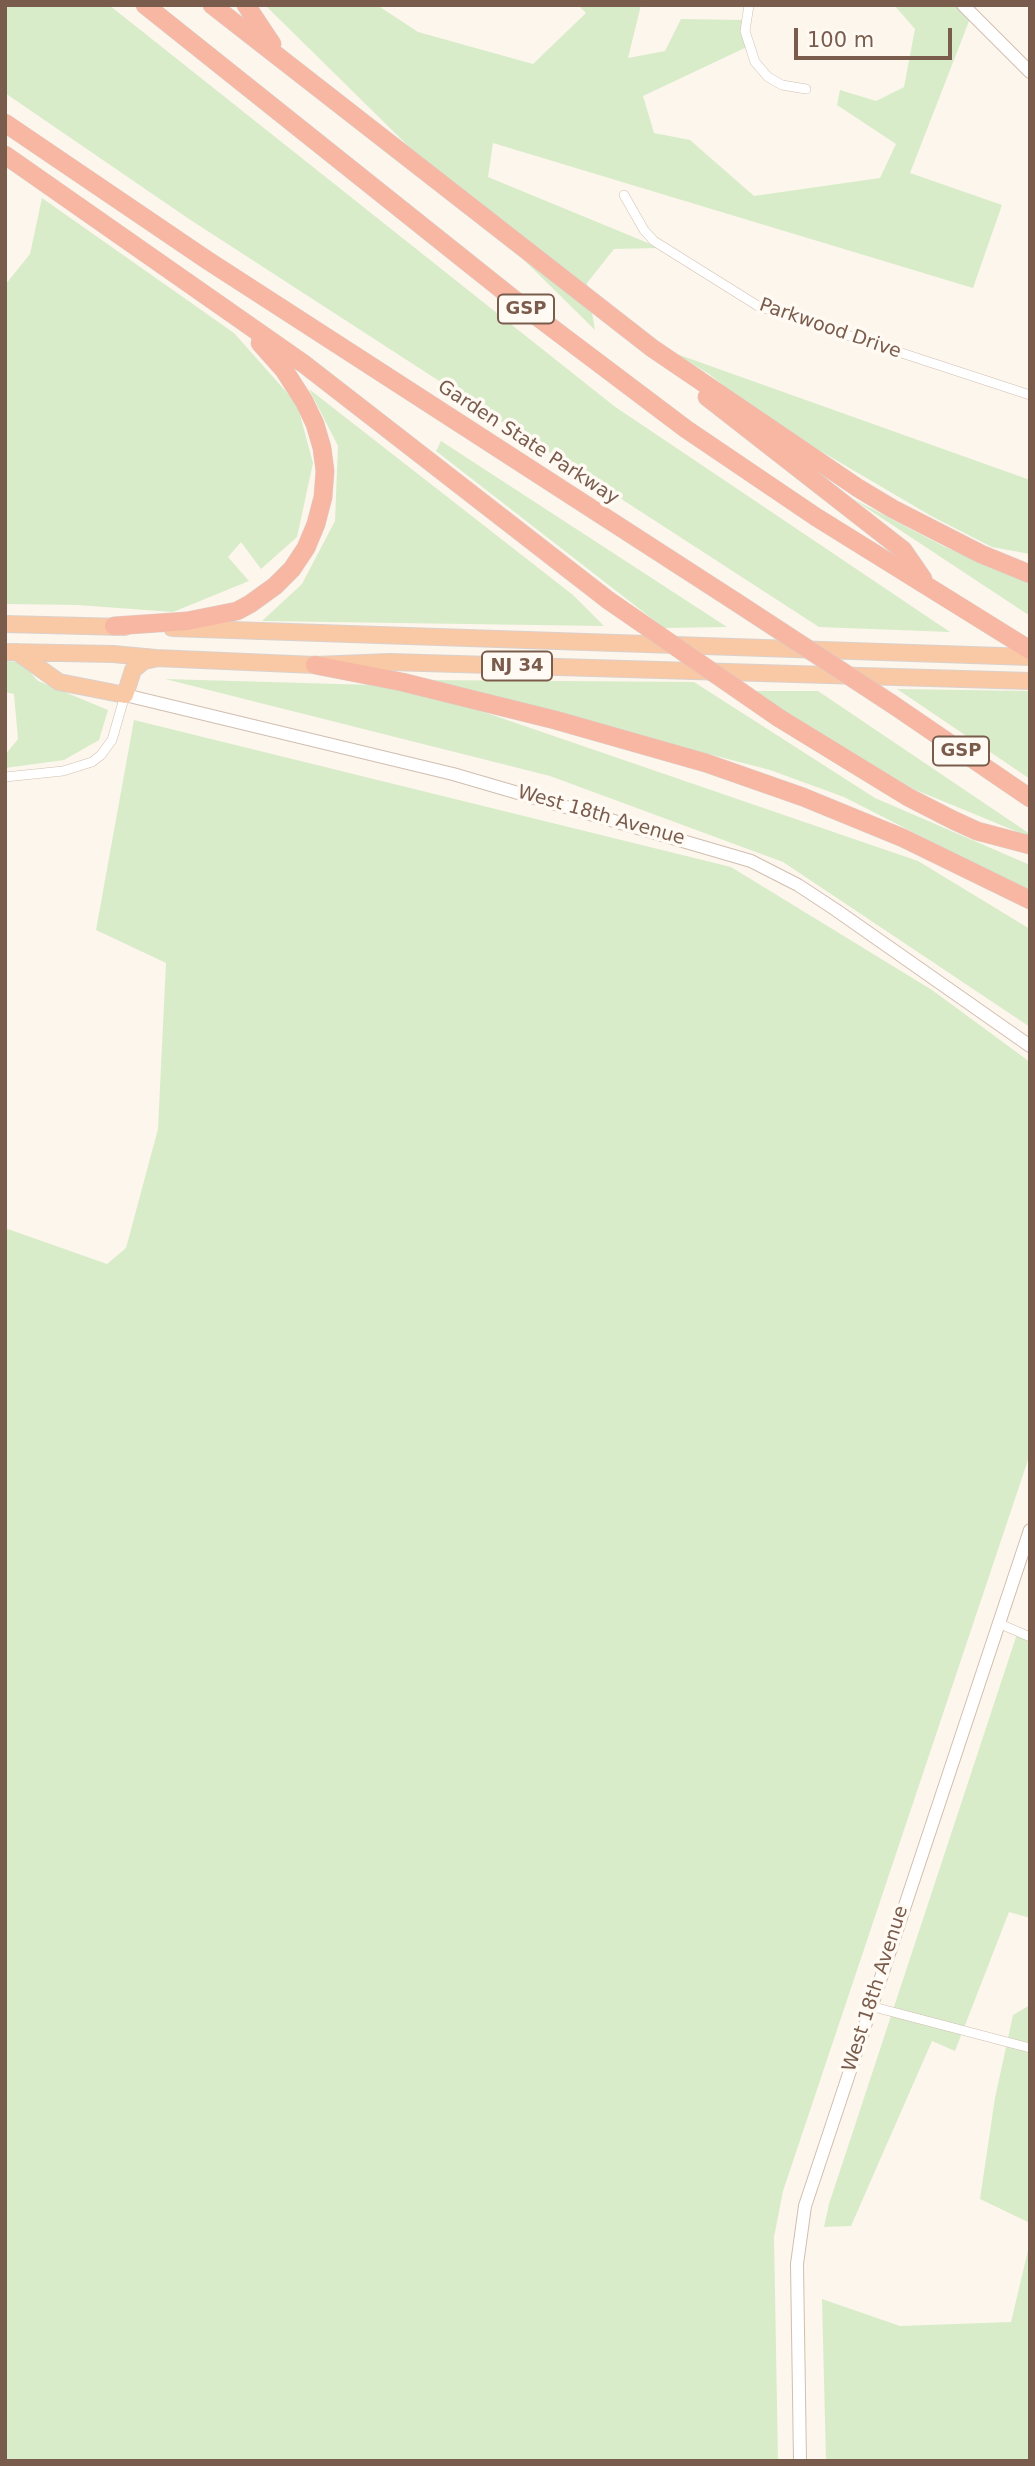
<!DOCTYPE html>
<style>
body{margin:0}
#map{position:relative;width:1035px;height:2466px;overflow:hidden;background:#fdf6ec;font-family:"DejaVu Sans",sans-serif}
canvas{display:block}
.frame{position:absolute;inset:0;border:7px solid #7a5c4d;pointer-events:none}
.scale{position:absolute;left:794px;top:28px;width:158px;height:32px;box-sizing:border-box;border:4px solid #7a5c4d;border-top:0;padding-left:9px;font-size:21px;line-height:24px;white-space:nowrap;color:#7a5c4d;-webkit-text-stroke:5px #fffaf3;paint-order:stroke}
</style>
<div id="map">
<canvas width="1035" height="2466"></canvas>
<div class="frame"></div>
<div class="scale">100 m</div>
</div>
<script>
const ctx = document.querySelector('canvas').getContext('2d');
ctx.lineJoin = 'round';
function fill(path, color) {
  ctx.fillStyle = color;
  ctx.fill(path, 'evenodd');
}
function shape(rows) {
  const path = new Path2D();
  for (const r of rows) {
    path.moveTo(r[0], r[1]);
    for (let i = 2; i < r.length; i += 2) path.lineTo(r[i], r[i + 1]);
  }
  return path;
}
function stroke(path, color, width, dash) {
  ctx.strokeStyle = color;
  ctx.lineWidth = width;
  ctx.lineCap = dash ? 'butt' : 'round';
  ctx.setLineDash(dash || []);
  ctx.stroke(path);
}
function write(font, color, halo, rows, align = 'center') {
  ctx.font = font + ' "DejaVu Sans",sans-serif';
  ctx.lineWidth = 7;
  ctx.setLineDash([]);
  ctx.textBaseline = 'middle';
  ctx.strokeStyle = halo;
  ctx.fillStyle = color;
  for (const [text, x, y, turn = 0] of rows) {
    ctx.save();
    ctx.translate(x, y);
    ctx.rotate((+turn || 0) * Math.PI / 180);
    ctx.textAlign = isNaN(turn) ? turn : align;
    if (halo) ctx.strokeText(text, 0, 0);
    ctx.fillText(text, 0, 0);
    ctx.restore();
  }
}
fill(shape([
 [5,5,109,5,614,406,950,632,819,627,189,219,5,93],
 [265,5,377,5,418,32,533,64,586,13,578,5,641,5,628,58,665,51,681,19,745,20,749,46,643,96,654,133,690,140,754,196,880,178,896,144,837,105,840,90,876,101,904,87,915,29,894,5,961,5,971,16,910,173,1002,205,973,288,493,143,488,177,660,248,614,249,587,283,595,330],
 [42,198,234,333,297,404,313,463,297,537,261,569,241,542,228,557,249,581,173,612,77,605,5,604,5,285,30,254],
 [674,353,1030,480,1030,554,992,547,933,517,771,422,709,374],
 [309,389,573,595,604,626,262,621,302,584,335,521,338,446],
 [441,441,727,627,664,628,436,451],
 [853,499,945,547,1030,583,1030,616],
 [5,661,21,662,38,681,108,710,99,740,64,760,5,768,5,755,18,739,14,694,5,692],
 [165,679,408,686,918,861,1030,929,1030,1027,783,862,550,776],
 [424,680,694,682,875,798,1030,865,1030,895,995,874,844,797,770,770],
 [897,689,1030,691,1030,779],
 [752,691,818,691,1030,834,1030,837,911,788],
 [134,720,731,867,932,990,1030,1062,1030,1454,783,2191,774,2237,778,2461,5,2461,5,1228,107,1264,126,1248,158,1129,166,963,96,930],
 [1017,1634,1030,1639,1030,1918,1009,1912,955,2051,932,2041,851,2226,824,2227,829,2204],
 [1030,2005,1030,2223,980,2199,995,2098,1013,2015],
 [1030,2242,1030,2461,826,2461,822,2299,900,2326,1011,2322]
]), '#d8ecc9');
const minor = shape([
 [749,5,745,31,755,62,768,77,782,85,806,89],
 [624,195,644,230,654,241,758,306,1030,395],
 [5,777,63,771,92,762,101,755,112,740,125,695],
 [998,1623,1030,1637],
 [870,2006,1030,2048]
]);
const tertiary = shape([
 [963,5,1030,72],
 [125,695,453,774,751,861,798,885,836,910,1030,1046],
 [800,2461,797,2264,805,2206,1030,1530]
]);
const trunk = shape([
 [5,624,125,627],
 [172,628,1030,657],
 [5,652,113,654,156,658,315,665,390,662,1030,681],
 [17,652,59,682,125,695,133,670,144,661,154,659]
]);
const motorway = shape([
 [145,5,511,297,686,429,816,517,1030,650],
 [212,5,652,348,858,488,893,509,981,554,1030,574],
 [246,5,272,44],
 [5,123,207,260,736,602],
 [5,155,304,364,608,600],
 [707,397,903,550,923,579],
 [114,626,187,621,237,611,250,604,275,586,292,569,306,548,316,524,323,497,325,471,322,448,315,424,304,401,284,370,260,343],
 [315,665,402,682,555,720,706,763,803,797,903,838,1030,900],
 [892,704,1030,798],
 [779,718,908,797,953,820,977,831,1030,845]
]);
stroke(minor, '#d1beb0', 10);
stroke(tertiary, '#d1beb0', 14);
stroke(trunk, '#dad1cd', 18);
stroke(motorway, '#dad1cd', 19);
stroke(minor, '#fff', 9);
stroke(tertiary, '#fff', 12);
stroke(trunk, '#f9c8a4', 16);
stroke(motorway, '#f7b7a3', 18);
const motorwayBridge = shape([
 [608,600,779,718],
 [736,602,892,704]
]);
stroke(motorwayBridge, '#dad1cd', 19, []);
stroke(motorwayBridge, '#f7b7a3', 18);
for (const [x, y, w] of [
 [526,309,56],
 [517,666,70],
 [961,751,56]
]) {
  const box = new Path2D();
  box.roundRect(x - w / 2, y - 14.5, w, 29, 5);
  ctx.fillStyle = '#fffaf3';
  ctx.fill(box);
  stroke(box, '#7a5c4d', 2);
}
write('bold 18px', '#7a5c4d', null, [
 ["GSP",526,309],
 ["NJ 34",517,666],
 ["GSP",961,751]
]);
write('19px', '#7a5c4d', '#fffaf3', [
 ["Parkwood Drive",830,329,19],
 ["Garden State Parkway",528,443,33],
 ["West 18th Avenue",601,816,16],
 ["West 18th Avenue",876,1989,-72]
]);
</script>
